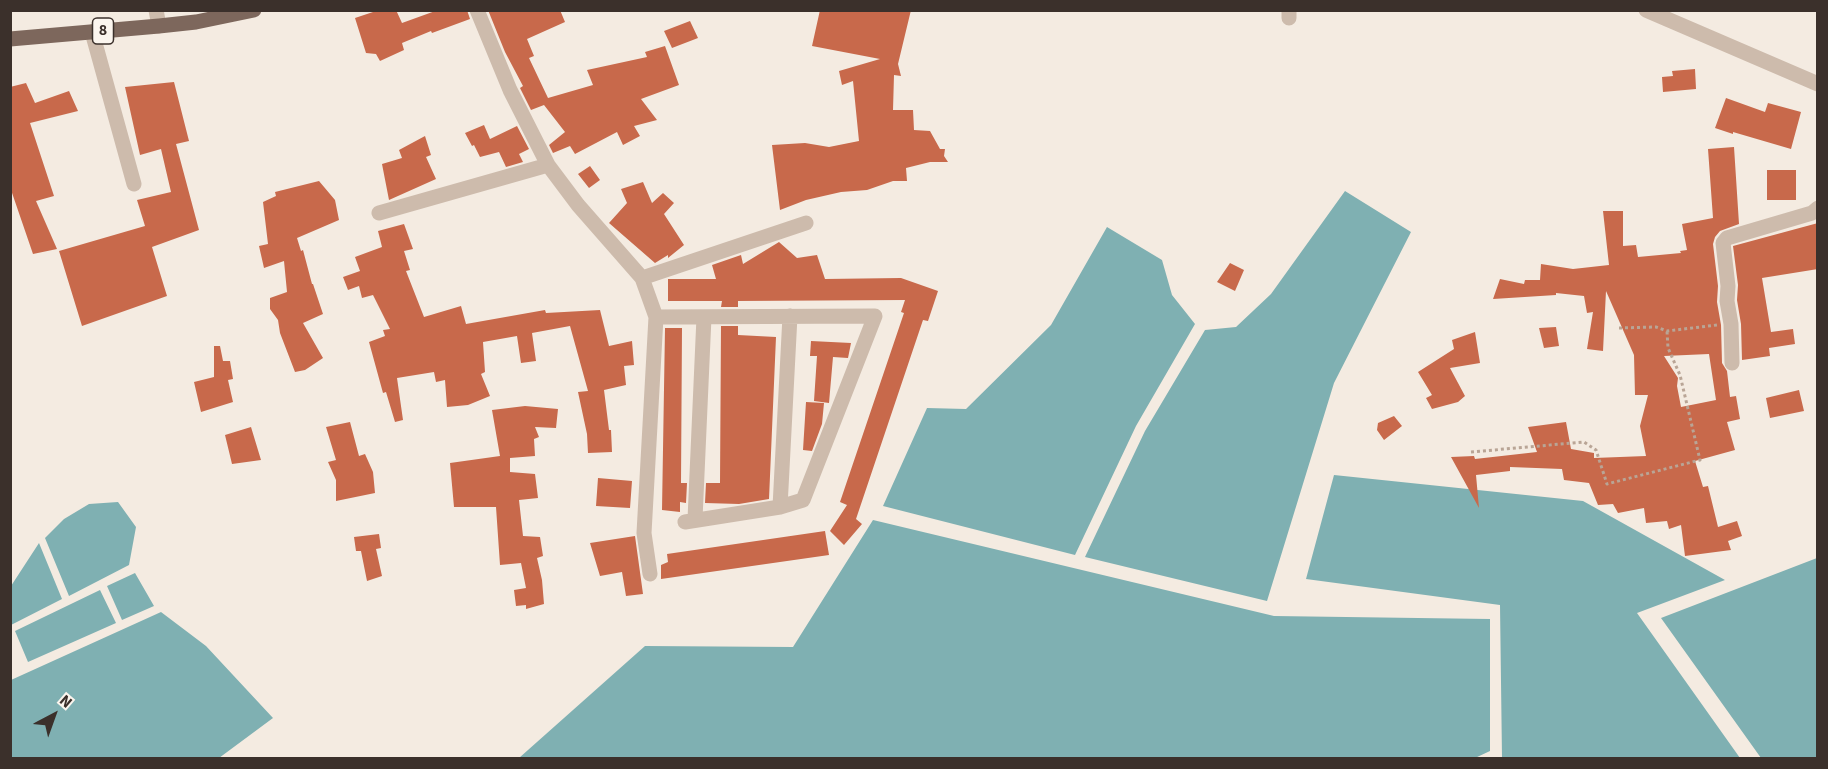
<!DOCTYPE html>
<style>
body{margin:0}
#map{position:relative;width:1828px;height:769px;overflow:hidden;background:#f4ebe1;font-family:"Source Sans 3",sans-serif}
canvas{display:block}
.frame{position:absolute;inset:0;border:12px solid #3b302b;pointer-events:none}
.north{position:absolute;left:24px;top:685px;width:60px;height:60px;-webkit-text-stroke:4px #fbf5ee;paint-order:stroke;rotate:41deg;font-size:16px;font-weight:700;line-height:24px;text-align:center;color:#3b302b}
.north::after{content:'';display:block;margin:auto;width:21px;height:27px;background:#3b302b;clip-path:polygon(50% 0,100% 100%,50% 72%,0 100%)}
</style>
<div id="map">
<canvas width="1828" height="769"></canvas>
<div class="frame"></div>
<div class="north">N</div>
</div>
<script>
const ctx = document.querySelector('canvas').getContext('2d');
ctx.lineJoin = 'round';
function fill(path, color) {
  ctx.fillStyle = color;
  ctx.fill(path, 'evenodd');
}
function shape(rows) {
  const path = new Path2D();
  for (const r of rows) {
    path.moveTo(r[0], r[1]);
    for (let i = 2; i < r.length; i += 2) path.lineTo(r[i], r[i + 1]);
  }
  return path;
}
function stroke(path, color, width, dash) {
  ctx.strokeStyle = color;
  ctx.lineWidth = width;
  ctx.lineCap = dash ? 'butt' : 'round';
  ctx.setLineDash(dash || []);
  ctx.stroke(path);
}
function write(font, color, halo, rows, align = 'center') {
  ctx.font = font + ' "Source Sans 3",sans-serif';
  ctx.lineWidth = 4.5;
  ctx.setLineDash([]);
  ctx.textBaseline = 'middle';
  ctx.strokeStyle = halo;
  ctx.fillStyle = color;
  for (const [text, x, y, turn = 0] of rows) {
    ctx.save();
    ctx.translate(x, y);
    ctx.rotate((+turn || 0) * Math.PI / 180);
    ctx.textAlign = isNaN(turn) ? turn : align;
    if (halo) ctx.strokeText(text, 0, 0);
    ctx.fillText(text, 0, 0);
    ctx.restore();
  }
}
fill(shape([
 [1345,191,1411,232,1334,383,1267,601,1085,557,1145,431,1205,330,1236,327,1271,294],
 [1107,227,1162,260,1172,295,1195,324,1136,426,1075,555,883,506,927,408,966,409,1051,325],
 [1334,475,1583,501,1725,580,1637,613,1740,758,1502,758,1500,605,1306,579],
 [118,502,136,527,129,565,69,596,45,538,64,519,89,504],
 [873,520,1274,616,1490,619,1490,751,1475,758,519,758,645,646,793,647],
 [39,543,62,599,11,625,11,586],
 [1817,558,1817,758,1761,758,1661,618],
 [135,573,154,606,122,620,107,586],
 [100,590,116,623,28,662,15,631],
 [161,612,206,646,273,718,219,758,11,758,11,680]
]), '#7fb0b2');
fill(shape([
 [379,10,396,10,402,23,438,10,467,10,470,19,432,33,431,31,402,43,404,50,380,61,376,54,366,53,355,18],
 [488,10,560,10,565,22,527,39,534,56,529,58,548,98,593,85,587,70,647,57,645,52,665,46,679,85,641,99,657,120,634,126,640,136,623,145,617,132,575,154,570,146,553,153,549,145,565,132,544,105,531,110,520,88,523,86,505,52],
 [820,10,911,10,898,64,901,76,894,75,893,110,913,110,914,130,930,131,940,149,945,149,944,156,948,162,930,162,906,168,907,181,893,181,867,190,841,192,806,200,780,210,772,145,805,143,829,147,859,141,853,81,842,85,839,71,880,59,812,46],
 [690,21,698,38,672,48,664,31],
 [1695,69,1696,89,1663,92,1662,77,1673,76,1672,71],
 [174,82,189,141,176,144,199,230,152,247,167,296,82,326,59,251,145,226,137,200,171,192,161,149,140,155,125,87],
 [26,83,35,103,69,91,78,111,30,123,54,196,36,201,57,249,33,254,10,187,10,87],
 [1726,98,1765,112,1768,103,1801,112,1791,149,1733,132,1733,134,1715,128],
 [484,125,490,139,517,126,529,149,519,154,523,162,506,167,499,152,480,157,474,145,472,146,465,133],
 [425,136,431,155,426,157,436,179,389,200,382,164,402,158,399,150],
 [1734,147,1739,224,1720,231,1715,237,1713,244,1718,286,1717,302,1721,325,1722,363,1727,371,1730,397,1736,396,1740,419,1727,422,1735,450,1695,461,1703,487,1708,486,1718,527,1737,521,1742,536,1728,541,1731,550,1685,556,1681,525,1669,529,1667,521,1646,523,1644,508,1618,513,1613,504,1598,505,1589,483,1564,480,1562,469,1510,467,1510,471,1476,475,1479,508,1451,457,1474,456,1475,459,1537,452,1528,427,1566,422,1571,449,1594,453,1594,458,1646,456,1640,426,1648,395,1635,395,1634,355,1606,291,1603,351,1587,349,1593,312,1587,313,1584,296,1556,293,1556,295,1493,299,1500,279,1524,284,1525,280,1540,280,1541,264,1573,269,1609,265,1603,211,1623,211,1623,246,1636,245,1638,257,1681,253,1680,251,1687,250,1682,224,1713,218,1708,149],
 [1709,354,1716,400,1681,407,1677,386,1678,378,1664,356],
 [590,166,600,180,589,188,578,174],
 [1767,170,1796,170,1796,200,1767,200],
 [319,181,335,200,339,220,297,238,301,251,303,250,312,284,313,284,323,314,303,323,323,358,305,370,295,372,280,333,278,320,270,309,270,298,287,292,284,261,264,268,259,246,268,244,263,202,276,196,275,192],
 [643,182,652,203,663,193,674,203,664,214,684,245,668,258,668,255,655,263,609,223,627,203,621,189],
 [1818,223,1818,269,1762,278,1771,332,1793,329,1795,344,1769,348,1770,356,1742,360,1741,324,1737,300,1738,285,1733,246],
 [404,224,413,249,404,251,410,270,406,271,424,317,461,306,466,324,545,310,546,313,600,310,609,346,632,341,634,365,624,366,626,385,604,390,609,430,611,430,612,452,588,453,587,434,578,392,588,391,570,326,532,333,536,361,521,363,517,336,483,342,485,372,481,374,490,396,468,405,447,407,445,380,436,382,434,372,397,378,403,420,395,422,386,392,383,393,369,342,385,336,383,330,390,329,373,295,362,298,359,286,348,290,343,277,360,271,355,257,382,247,378,231],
 [779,242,797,258,817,255,825,279,901,278,938,291,928,321,923,320,856,519,862,524,844,545,830,531,847,505,840,502,904,313,901,312,905,300,738,301,738,307,721,307,722,301,668,301,668,279,716,279,712,265,741,255,743,264],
 [1230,263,1244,270,1235,291,1217,282],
 [721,326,738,326,738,335,776,337,769,499,739,504,705,503,706,483,720,483],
 [1556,327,1559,346,1544,348,1539,328],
 [665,328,682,328,681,483,687,483,686,503,680,502,680,512,662,510],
 [1475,332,1480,363,1450,368,1465,396,1458,402,1432,409,1426,398,1432,395,1418,372,1454,349,1452,340],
 [811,341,851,343,848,358,833,357,829,403,814,401,817,356,810,356],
 [214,346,220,346,223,361,230,361,233,379,228,380,233,402,201,412,194,382,214,377],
 [1799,390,1804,411,1770,418,1766,398],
 [806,402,824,403,822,424,812,451,803,450],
 [525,406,558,409,556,428,535,427,539,437,534,439,535,456,510,458,510,472,535,474,538,498,519,500,523,536,540,537,543,556,537,558,542,580,544,604,526,609,526,605,516,606,514,590,526,588,521,563,500,565,496,507,454,507,450,463,500,456,492,410],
 [1394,416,1402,426,1384,440,1377,430,1378,423],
 [350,422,359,456,365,454,373,472,375,493,336,501,336,480,328,462,336,460,326,427],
 [251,427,261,460,232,464,225,435],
 [598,478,632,481,630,508,596,506],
 [825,531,829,555,661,579,661,565,668,562,667,554],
 [379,534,381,548,376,549,382,576,367,581,361,551,356,551,354,537],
 [635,536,643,594,626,596,622,572,600,576,590,543]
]), '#c8694b');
stroke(shape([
 [1619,328,1656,327,1667,331,1717,325],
 [1471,452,1584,442,1596,450,1607,484,1700,460,1680,375,1668,348,1667,331]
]), '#b9a596', 3, [3, 3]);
stroke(shape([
 [156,10,159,26],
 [477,10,510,90,548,165,578,205,642,278,656,317,644,533,650,574],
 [1289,10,1289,18],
 [1646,10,1818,84],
 [92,32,134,184],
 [379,213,548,165],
 [642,278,806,223],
 [656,317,875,316,803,500,780,507,685,522],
 [1732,363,1731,324,1727,301,1728,286,1723,243,1727,238,1812,213,1818,208],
 [780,507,790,316],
 [695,519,704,317]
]), '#cdbbac', 15);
stroke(shape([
 [10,39,159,26,196,22,254,10]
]), '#7d675c', 15);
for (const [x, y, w] of [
 [103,31,21]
]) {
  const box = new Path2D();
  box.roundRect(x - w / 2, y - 13, w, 26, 4.5);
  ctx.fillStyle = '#fbf5ee';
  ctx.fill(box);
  stroke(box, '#3b302b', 1.5);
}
write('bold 16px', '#3b302b', null, [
 ["8",103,31]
]);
</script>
